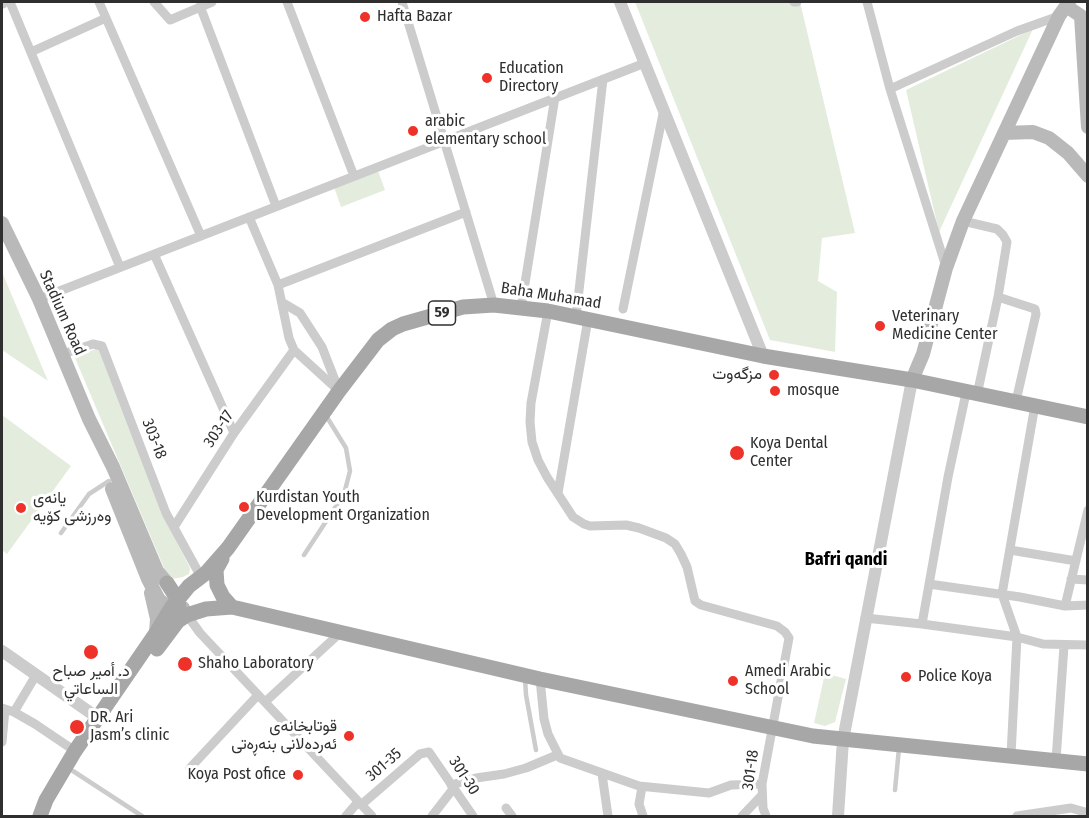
<!DOCTYPE html>
<meta charset="utf-8">
<style>
body{margin:0}
#map{position:relative;width:1089px;height:818px;overflow:hidden;background:#fff;font-family:"Fira Sans Condensed",sans-serif}
canvas{display:block}
.frame{position:absolute;inset:0;border:3px solid #2f2f2f;pointer-events:none}
</style>
<div id="map">
<canvas width="1089" height="818"></canvas>
<div class="frame"></div>
</div>
<script>
const ctx = document.querySelector('canvas').getContext('2d');
ctx.lineJoin = 'round';
function fill(path, color) {
  ctx.fillStyle = color;
  ctx.fill(path, 'evenodd');
}
function shape(rows) {
  const path = new Path2D();
  for (const r of rows) {
    path.moveTo(r[0], r[1]);
    for (let i = 2; i < r.length; i += 2) path.lineTo(r[i], r[i + 1]);
  }
  return path;
}
function stroke(path, color, width, dash) {
  ctx.strokeStyle = color;
  ctx.lineWidth = width;
  ctx.lineCap = dash ? 'butt' : 'round';
  ctx.setLineDash(dash || []);
  ctx.stroke(path);
}
function write(font, color, halo, rows, align = 'center') {
  ctx.font = font + ' "Fira Sans Condensed",Vazirmatn,sans-serif';
  ctx.lineWidth = 6;
  ctx.setLineDash([]);
  ctx.textBaseline = 'middle';
  ctx.strokeStyle = halo;
  ctx.fillStyle = color;
  for (const [text, x, y, turn = 0] of rows) {
    ctx.save();
    ctx.translate(x, y);
    ctx.rotate((+turn || 0) * Math.PI / 180);
    ctx.textAlign = isNaN(turn) ? turn : align;
    if (halo) ctx.strokeText(text, 0, 0);
    ctx.fillText(text, 0, 0);
    ctx.restore();
  }
}
fill(shape([
 [635,2,800,2,855,233,822,238,818,281,837,292,835,352,770,340],
 [1033,29,939,232,906,90],
 [377,168,385,190,341,207,334,187],
 [2,272,48,381,2,350],
 [100,347,171,530,190,568,189,574,183,577,172,579,167,575,75,358],
 [2,415,71,466,7,554,2,550],
 [825,673,846,679,835,722,825,726,814,723]
]), '#e4eddd');
stroke(shape([
 [61,533,89,494,109,481],
 [304,555,344,494,350,471,346,448,325,414],
 [525,678,526,695,536,750],
 [73,771,142,816],
 [895,790,899,748]
]), '#ccc', 4.5);
stroke(shape([
 [2,2,3,4],
 [10,2,120,267],
 [99,2,201,236],
 [154,2,170,20,212,2],
 [287,2,354,176],
 [402,2,494,305],
 [794,2,797,2],
 [867,2,890,89,946,267],
 [200,6,276,206],
 [31,52,106,18],
 [890,89,1017,31,1059,16],
 [249,217,278,285,289,338,294,350,339,391],
 [963,221,997,229,1003,235,1007,242,998,297,977,395],
 [154,254,234,433],
 [278,285,466,212],
 [998,297,1035,309,1036,314,1016,401],
 [39,299,645,63],
 [283,303,300,313,322,347,338,388],
 [521,308,555,97],
 [623,309,664,109],
 [548,311,531,403,530,422,532,442,538,460,547,477,573,517,584,524,590,526,626,525,639,528,666,538,675,544,681,554,687,567,695,601,701,605,777,626,785,632,789,638,762,784,763,808,766,816],
 [576,317,603,79],
 [63,354,93,344,102,346,166,513,201,577],
 [558,493,588,319],
 [174,527,234,433,294,350],
 [1010,550,1076,561],
 [1071,579,1088,580],
 [929,584,1020,597,1065,606,1088,605],
 [1065,606,1088,510],
 [187,615,200,633,372,816],
 [865,618,922,624,1017,637,1043,644,1088,645],
 [922,624,948,477,966,393],
 [540,679,544,719,548,734,560,758,639,786,709,793,731,785,762,784],
 [265,702,341,632],
 [2,708,14,712,35,724,75,751],
 [14,712,36,675],
 [2,742,5,709],
 [1011,755,1017,637,1002,594,1035,405],
 [1056,760,1064,646],
 [190,768,258,695],
 [602,774,608,816],
 [451,785,476,778,504,774,526,768,557,755],
 [642,787,639,804,643,816],
 [361,805,420,754,429,752,473,816],
 [506,808,512,816],
 [346,816,358,802],
 [432,816,453,789],
 [742,816,762,795],
 [1017,816,1071,808,1088,813]
]), '#ccc', 9);
stroke(shape([
 [620,2,763,356],
 [2,651,98,718],
 [838,816,843,740,912,380]
]), '#ccc', 12);
stroke(shape([
 [1066,6,1081,16,1088,127],
 [1004,133,1033,132,1049,138,1068,153,1088,176],
 [2,223,39,299,89,419,113,467,157,571,167,583],
 [912,380,923,354,946,268,963,221,1059,16,1069,2],
 [112,489,148,579,159,600,166,605,183,608],
 [151,593,157,619,156,633]
]), '#b9b9b9', 14);
stroke(shape([
 [222,559,216,570,217,585,223,597,232,607],
 [167,583,178,600,179,609],
 [157,649,178,621,187,615,206,609,232,607,540,679,813,736,1088,764],
 [40,816,46,800,75,751,156,633,171,608,189,586,206,573,228,548,339,391,378,340,392,329,403,324,463,307,494,305,548,311,763,356,912,380,1088,417]
]), '#a7a7a7', 15);
for (const [x, y, r, color] of [
 [365,17,6,"#ee322a"],
 [487,78,6,"#ee322a"],
 [413,131,6,"#ee322a"],
 [880,326,6,"#ee322a"],
 [774,375,6,"#ee322a"],
 [775,391,6,"#ee322a"],
 [737,453,8,"#ee322a"],
 [244,507,6,"#ee322a"],
 [21,508,6,"#ee322a"],
 [91,652,8,"#ee322a"],
 [185,664,8,"#ee322a"],
 [906,677,6,"#ee322a"],
 [733,681,6,"#ee322a"],
 [77,727,8,"#ee322a"],
 [349,736,6,"#ee322a"],
 [298,775,6,"#ee322a"]
]) {
  const dot = new Path2D();
  dot.arc(x, y, r, 0, 2 * Math.PI);
  ctx.fillStyle = color;
  ctx.fill(dot);
  stroke(dot, '#fff', 2);
}
for (const [x, y, w] of [
 [442,313,27]
]) {
  const box = new Path2D();
  box.roundRect(x - w / 2, y - 12, w, 24, 4.5);
  ctx.fillStyle = '#fff';
  ctx.fill(box);
  stroke(box, '#2f2f2f', 1.5);
}
write('bold 15px', '#2f2f2f', null, [
 ["59",442,313]
]);
write('16px', '#2f2f2f', '#fff', [
 ["Hafta Bazar",377,17],
 ["Education",499,69],
 ["Directory",499,87],
 ["arabic",425,122],
 ["elementary school",425,140],
 ["Veterinary",892,317],
 ["Medicine Center",892,335],
 ["مزگەوت",762,375,"right"],
 ["mosque",787,391],
 ["Koya Dental",750,444],
 ["Center",750,462],
 ["Kurdistan Youth",256,498],
 ["Development Organization",256,516],
 ["یانه‌ی",33,499],
 ["وه‌رزشی كۆیه‌",33,517],
 ["Shaho Laboratory",198,664],
 ["د. أمير صباح",91,672,"center"],
 ["الساعاتي",91,690,"center"],
 ["Amedi Arabic",745,672],
 ["School",745,690],
 ["Police Koya",918,677],
 ["DR. Ari",90,718],
 ["Jasm’s clinic",90,736],
 ["قوتابخانه‌ی",337,727,"right"],
 ["ئه‌رده‌لانی بنه‌ڕه‌تی",337,745,"right"],
 ["Koya Post ofice",286,775,"right"]
], 'left');
write('16px', '#2f2f2f', '#fff', [
 ["Baha Muhamad",551,296,9],
 ["Stadium Road",62,313,66],
 ["303-17",219,429,-56],
 ["303-18",154,439,69],
 ["301-35",384,765,-41],
 ["301-18",751,770,-82],
 ["301-30",464,776,57]
]);
write('bold 18px', '#000', '#fff', [
 ["Bafri qandi",846,560]
]);
</script>
